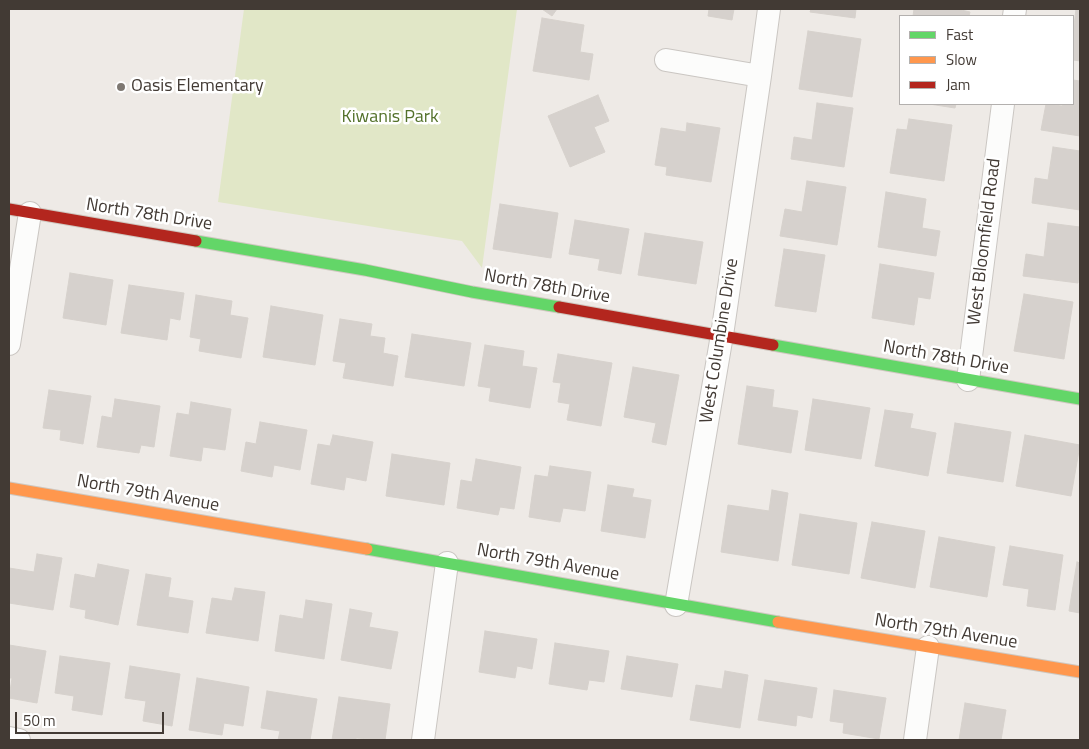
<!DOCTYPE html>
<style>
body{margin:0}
#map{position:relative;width:1089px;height:749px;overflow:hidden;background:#eeeae6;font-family:"Titillium Web",sans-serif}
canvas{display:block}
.frame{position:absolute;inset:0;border:10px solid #423a34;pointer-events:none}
.legend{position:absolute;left:899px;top:15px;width:175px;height:90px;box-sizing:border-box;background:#fff;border:1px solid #b3b0ae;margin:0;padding:6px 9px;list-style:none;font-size:15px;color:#423a34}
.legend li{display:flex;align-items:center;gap:10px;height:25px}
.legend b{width:25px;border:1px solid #b3b0ae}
.scale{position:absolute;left:15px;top:712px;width:149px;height:22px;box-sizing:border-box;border:2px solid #423a34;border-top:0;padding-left:6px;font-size:15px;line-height:18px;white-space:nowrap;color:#423a34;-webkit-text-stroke:4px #fff;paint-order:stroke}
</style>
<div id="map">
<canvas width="1089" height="749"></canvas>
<div class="frame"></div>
<ul class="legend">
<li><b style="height:6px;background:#63d668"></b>Fast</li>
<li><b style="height:6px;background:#ff974d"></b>Slow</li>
<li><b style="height:6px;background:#b3261e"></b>Jam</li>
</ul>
<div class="scale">50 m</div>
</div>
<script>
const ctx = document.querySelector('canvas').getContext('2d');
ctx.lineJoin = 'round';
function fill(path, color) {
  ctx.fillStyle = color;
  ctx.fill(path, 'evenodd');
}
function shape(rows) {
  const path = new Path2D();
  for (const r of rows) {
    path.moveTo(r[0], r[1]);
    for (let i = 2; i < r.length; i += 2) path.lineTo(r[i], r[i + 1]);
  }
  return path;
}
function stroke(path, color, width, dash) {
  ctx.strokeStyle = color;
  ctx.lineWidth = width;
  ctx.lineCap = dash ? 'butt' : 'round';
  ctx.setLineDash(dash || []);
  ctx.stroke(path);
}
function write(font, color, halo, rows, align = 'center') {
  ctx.font = font + ' "Titillium Web",sans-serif';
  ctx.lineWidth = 5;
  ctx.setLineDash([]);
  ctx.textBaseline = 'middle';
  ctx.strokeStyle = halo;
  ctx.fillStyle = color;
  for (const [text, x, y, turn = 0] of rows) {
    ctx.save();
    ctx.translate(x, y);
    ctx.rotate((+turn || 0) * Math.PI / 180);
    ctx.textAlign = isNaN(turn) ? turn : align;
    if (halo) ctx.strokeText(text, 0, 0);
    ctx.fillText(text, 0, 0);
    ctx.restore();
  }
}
fill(shape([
 [244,9,517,9,482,268,462,241,218,202]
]), '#e1e7c7');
const building = shape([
 [542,9,557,9,552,16,542,9],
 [709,9,734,9,732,20,708,16,709,9],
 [811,9,856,9,855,18,810,12,811,9],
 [914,9,957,9,970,12,969,16,913,16,914,9],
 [1076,9,1080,9,1080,61,1073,60,1073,35,1076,9],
 [542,18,584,25,580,52,593,54,589,80,533,71,542,18],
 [808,31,861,39,852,97,799,89,808,31],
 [1073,80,1080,81,1080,136,1041,130,1046,104,1062,106,1063,104,1073,104,1073,80],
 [598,95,609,121,594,127,605,152,570,167,548,116,598,95],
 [817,103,853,108,844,167,791,159,794,137,812,140,817,103],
 [929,104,956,104,955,108,929,104],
 [909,119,952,125,944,181,890,173,897,129,907,130,909,119],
 [687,123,720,128,711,182,666,175,667,167,655,165,661,128,686,132,687,123],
 [1053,147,1080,151,1080,210,1032,203,1035,178,1048,180,1053,147],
 [807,181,846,187,837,245,780,236,785,209,802,212,807,181],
 [886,192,926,199,922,228,940,231,936,256,878,247,886,192],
 [500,204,558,213,551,258,493,249,500,204],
 [575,220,629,229,621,274,598,270,600,259,569,254,575,220],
 [1048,223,1080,227,1080,264,1078,283,1023,276,1026,254,1044,257,1048,223],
 [645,233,703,242,696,284,638,275,645,233],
 [784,249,825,255,816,312,775,306,784,249],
 [880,264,934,273,930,299,918,297,914,325,872,318,880,264],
 [70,273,113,280,106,325,63,318,70,273],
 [129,285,184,293,180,320,170,318,167,340,121,333,129,285],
 [1024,294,1073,302,1064,359,1014,351,1024,294],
 [196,295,232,301,230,315,248,318,241,358,199,351,201,339,190,337,196,295],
 [271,306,323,315,315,365,263,357,271,306],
 [340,319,372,324,370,336,385,338,383,353,398,356,393,386,343,378,346,363,333,361,340,319],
 [412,334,471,343,464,386,405,377,412,334],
 [485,345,524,351,522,366,537,368,530,408,489,401,491,388,478,386,485,345],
 [558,354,612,363,601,426,567,420,570,404,558,402,561,383,553,382,558,354],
 [633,367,679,375,666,445,652,442,656,423,624,417,633,367],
 [747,386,774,390,772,407,798,411,791,453,738,444,747,386],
 [49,390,91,396,83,444,60,440,61,430,43,428,49,390],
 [115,399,160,406,154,447,141,445,139,453,97,447,102,416,112,418,115,399],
 [813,399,870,408,861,459,805,450,813,399],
 [191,402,231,409,225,450,203,447,201,461,170,456,177,413,189,415,191,402],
 [885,410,913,414,910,428,936,433,928,476,875,466,885,410],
 [260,422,307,430,300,470,274,465,272,477,241,471,246,442,256,444,260,422],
 [955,423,1011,432,1003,482,947,473,955,423],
 [333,435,373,442,366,481,346,477,344,490,311,484,318,444,330,446,333,435],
 [1025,435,1080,445,1071,496,1016,486,1025,435],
 [392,454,450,463,444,505,386,496,392,454],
 [476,459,521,467,514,509,500,507,498,515,457,508,461,480,472,482,476,459],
 [550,466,591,472,585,511,563,508,560,522,529,517,535,475,548,477,550,466],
 [608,485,634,489,632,497,651,500,645,538,601,531,608,485],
 [772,490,788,493,778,561,721,552,728,505,769,511,772,490],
 [800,514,857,523,849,574,792,565,800,514],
 [872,522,925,531,915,588,861,578,872,522],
 [939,537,995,547,987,597,930,587,939,537],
 [1010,546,1063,555,1055,610,1027,606,1029,589,1003,585,1010,546],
 [37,554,62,558,53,610,9,603,9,568,34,572,37,554],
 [1077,562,1080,563,1080,613,1069,611,1077,562],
 [98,564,129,570,118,625,85,618,86,610,70,607,75,574,95,578,98,564],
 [146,574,171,578,168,597,193,601,188,633,137,625,146,574],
 [235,588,265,592,258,641,206,633,212,598,232,601,235,588],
 [306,600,332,604,324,659,275,651,280,615,303,619,306,600],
 [350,609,372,613,369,627,398,632,391,669,341,660,350,609],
 [485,631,537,639,532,669,517,666,515,678,479,672,485,631],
 [555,643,609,651,604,682,589,680,587,690,549,684,555,643],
 [9,645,46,651,37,703,9,698,12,678,9,678,9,645],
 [60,656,110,663,102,715,72,710,74,696,55,693,60,656],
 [627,656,678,664,672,697,621,689,627,656],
 [130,666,180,674,172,726,143,721,146,701,125,698,130,666],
 [725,671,748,675,740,728,690,720,696,685,722,689,725,671],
 [197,678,249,687,243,726,224,723,222,735,189,730,197,678],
 [765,680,817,688,812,718,797,715,796,726,758,720,765,680],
 [834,690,886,698,879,739,843,733,844,723,830,721,834,690],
 [267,691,317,699,310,740,278,740,280,731,261,728,267,691],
 [339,697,390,704,385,740,356,738,356,740,332,740,339,697],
 [965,703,1006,710,1001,740,959,740,965,703]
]);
fill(building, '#d6d1cd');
stroke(building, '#d6d1cc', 1);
const street = shape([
 [1014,16,1015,9],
 [666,60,760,76],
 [9,344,30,213],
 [968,380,1003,104],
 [676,605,722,335,760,76,769,9],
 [9,738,19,740],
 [423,740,447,563],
 [915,740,928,647]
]);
const fast = shape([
 [196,241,365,270,472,292,559,307],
 [773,345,1080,399],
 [367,549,778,622]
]);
const slow = shape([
 [9,488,367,549],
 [778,622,1080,672]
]);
const jam = shape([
 [9,209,196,241],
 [559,307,773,345]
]);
stroke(street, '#cac6c2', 24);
stroke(fast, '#cec7bf', 13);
stroke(slow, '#cec7bf', 13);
stroke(jam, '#cec7bf', 13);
stroke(street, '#fcfcfb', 22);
stroke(fast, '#63d668', 11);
stroke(slow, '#ff974d', 11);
stroke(jam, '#b3261e', 11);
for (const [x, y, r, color] of [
 [121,87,5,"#7e7872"]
]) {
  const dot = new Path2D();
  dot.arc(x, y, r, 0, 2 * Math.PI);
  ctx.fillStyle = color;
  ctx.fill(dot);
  stroke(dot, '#fff', 2);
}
write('18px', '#423a34', '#fff', [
 ["Oasis Elementary",131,87]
], 'left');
write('18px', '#53712a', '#fff', [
 ["Kiwanis Park",390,118]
]);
write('18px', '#423a34', '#fff', [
 ["North 78th Drive",149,215,9],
 ["West Bloomfield Road",985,242,-83],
 ["North 78th Drive",547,287,10],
 ["West Columbine Drive",720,341,-81],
 ["North 78th Drive",946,358,10],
 ["North 79th Avenue",148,494,10],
 ["North 79th Avenue",548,563,10],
 ["North 79th Avenue",946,632,9]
]);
</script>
